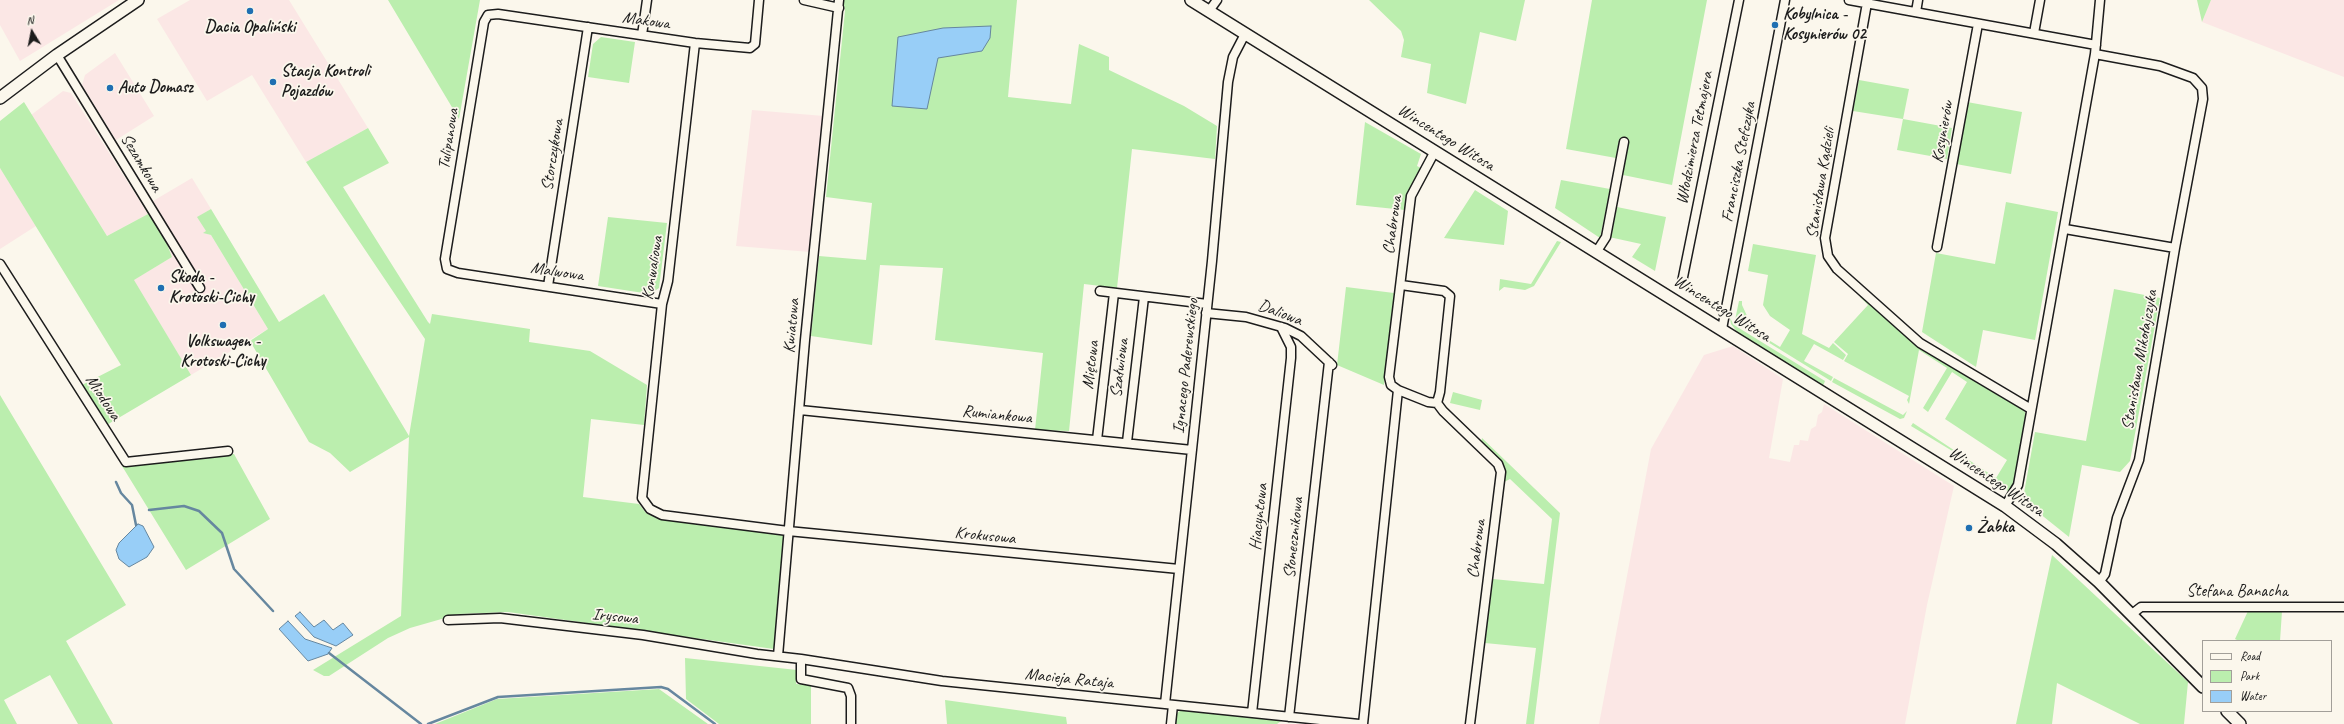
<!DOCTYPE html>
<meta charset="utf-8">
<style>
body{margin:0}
#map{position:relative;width:2344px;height:724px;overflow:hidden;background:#fbf7ec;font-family:Caveat,sans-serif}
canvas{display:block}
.legend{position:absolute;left:2202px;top:640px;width:130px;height:72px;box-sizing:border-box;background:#fbf7ec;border:1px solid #a29f99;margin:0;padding:5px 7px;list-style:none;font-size:12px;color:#1c1c1c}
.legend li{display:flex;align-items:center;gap:8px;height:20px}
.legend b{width:20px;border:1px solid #a29f99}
.north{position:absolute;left:12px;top:12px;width:40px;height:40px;-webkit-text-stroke:3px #fbf7ec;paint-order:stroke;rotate:350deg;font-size:11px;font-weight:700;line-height:16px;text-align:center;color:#1c1c1c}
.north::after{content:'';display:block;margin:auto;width:14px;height:18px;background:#1c1c1c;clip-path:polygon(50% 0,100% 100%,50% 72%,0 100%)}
</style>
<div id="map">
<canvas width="2344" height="724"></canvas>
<ul class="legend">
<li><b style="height:5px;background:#fbf7ec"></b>Road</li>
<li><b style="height:11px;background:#bbeeae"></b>Park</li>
<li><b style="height:11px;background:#98cef7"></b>Water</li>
</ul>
<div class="north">N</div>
</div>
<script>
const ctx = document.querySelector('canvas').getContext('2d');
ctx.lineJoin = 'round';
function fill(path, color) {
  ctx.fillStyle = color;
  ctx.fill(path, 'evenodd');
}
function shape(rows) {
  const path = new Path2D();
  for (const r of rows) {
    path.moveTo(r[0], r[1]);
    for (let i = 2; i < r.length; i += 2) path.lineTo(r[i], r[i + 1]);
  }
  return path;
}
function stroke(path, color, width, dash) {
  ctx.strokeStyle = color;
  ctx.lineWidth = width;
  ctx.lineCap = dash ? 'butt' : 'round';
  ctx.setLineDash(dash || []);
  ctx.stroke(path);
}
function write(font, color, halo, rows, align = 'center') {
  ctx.font = font + ' Caveat,sans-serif';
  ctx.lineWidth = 3.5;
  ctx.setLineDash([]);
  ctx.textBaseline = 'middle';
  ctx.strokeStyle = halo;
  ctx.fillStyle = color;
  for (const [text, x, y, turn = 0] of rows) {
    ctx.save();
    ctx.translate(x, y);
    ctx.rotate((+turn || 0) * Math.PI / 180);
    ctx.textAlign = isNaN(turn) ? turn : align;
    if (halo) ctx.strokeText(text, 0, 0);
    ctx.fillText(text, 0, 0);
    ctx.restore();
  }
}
fill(shape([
 [0,0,119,0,20,61,0,25],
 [190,0,289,0,368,128,306,162,252,75,207,101,157,19],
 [2211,0,2344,0,2344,77,2202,22],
 [115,53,154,116,116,140,82,85,85,75],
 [63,91,71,93,148,214,107,236,31,115],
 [752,110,824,116,810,252,736,246],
 [0,168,36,226,0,249],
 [192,178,211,209,198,217,207,231,204,233,211,235,268,329,191,375,133,280,172,257,170,252,180,247,153,201],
 [1733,346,1783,379,1769,458,1790,462,1794,445,1799,445,1800,440,1808,441,1811,429,1816,426,1818,415,1822,412,1824,404,1954,486,1927,605,1905,724,1599,724,1651,449,1704,355]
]), '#fbe7e5');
fill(shape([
 [388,0,480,0,459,119],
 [843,0,1017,0,1008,97,1071,104,1079,44,1109,57,1109,70,1184,106,1217,126,1215,159,1132,149,1117,288,1084,284,1069,431,1035,430,1043,353,935,340,943,268,880,265,872,345,811,336,819,256,866,260,872,203,826,197,845,11],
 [1369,0,1525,0,1516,41,1480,32,1466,104,1427,93,1431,64,1401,57,1404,40,1401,31],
 [1592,0,1707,0,1672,185,1623,175,1629,141,1619,140,1616,158,1566,149],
 [2197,0,2211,0,2202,22],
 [601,37,635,42,629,83,588,77,593,44],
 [1859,80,1909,89,1903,119,1952,128,1947,159,1897,150,1903,119,1853,111],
 [24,102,107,236,148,214,108,145,165,239,172,257,134,280,191,375,105,426,80,386,121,365,0,168,0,121],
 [1967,102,2022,112,2011,174,1956,164],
 [1365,122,1421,154,1417,166,1421,168,1408,193,1405,210,1356,205],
 [368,128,389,163,343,187,428,322,430,324,432,314,530,329,529,342,590,351,647,385,644,425,591,419,583,497,639,504,646,513,658,519,784,533,774,649,508,612,459,614,410,628,388,638,329,676,324,676,313,670,401,616,409,437,350,472,330,453,309,442,250,341,268,329,211,235,203,233,206,231,197,217,211,209,279,322,324,294,409,436,425,339,306,162],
 [1561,180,1610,189,1600,238,1555,208],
 [1475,190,1508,211,1504,245,1444,238],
 [2006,202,2058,212,2035,340,1983,330,1976,367,1922,332,1936,253,1995,264],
 [1617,207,1666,217,1655,271,1632,257,1641,244,1609,237,1612,234],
 [608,217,667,223,659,288,650,294,598,286],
 [1557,241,1561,242,1534,286,1525,290,1504,287,1499,291,1500,279,1531,284],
 [1753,244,1816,255,1802,334,1829,348,1833,343,1846,355,1843,360,1814,344,1804,361,1833,377,1831,381,1737,323,1735,320,1739,301,1742,301,1742,305,1754,331,1780,347,1790,330,1770,316,1763,305,1768,275,1748,271],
 [1346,287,1394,293,1384,385,1337,365],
 [2114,289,2160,298,2130,461,2120,472,2082,465,2069,537,2029,505,2024,493,2035,432,2086,441],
 [1862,295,1909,337,2024,410,2026,415,2013,485,2009,492,1954,452,1911,426,1913,423,1996,478,2007,460,1945,419,1967,382,1952,372,1928,412,1923,408,1947,368,1919,350,1909,404,1907,400,1909,396,1844,361,1848,354,1834,342,1868,305,1860,297],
 [1730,318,1734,325,1825,381,1823,386,1738,333,1731,324],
 [1834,378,1903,415,1907,411,1904,418,1900,419,1832,382],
 [1453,392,1482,400,1480,410,1450,403],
 [0,395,126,605,66,641,113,724,78,724,50,675,4,700,17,724,0,724],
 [1482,438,1560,513,1534,724,1526,724,1536,648,1485,643,1493,579,1544,584,1552,519,1510,479,1504,482,1504,466,1481,443],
 [234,454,270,519,186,570,122,466],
 [2052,555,2188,682,2184,724,2140,724,2057,683,2052,724,2016,724],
 [2248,611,2282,611,2280,641,2239,641,2235,639],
 [685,658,797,670,796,684,811,685,811,724,719,724,686,699],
 [659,689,708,724,435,724,497,699],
 [945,700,1066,717,1067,724,947,724],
 [1182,709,1284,719,1277,724,1174,724,1175,715]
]), '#bbeeae');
const water = shape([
 [991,26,990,38,982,51,938,58,927,109,892,106,898,37,943,28,991,26],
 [138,524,143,526,154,547,147,557,129,567,119,559,116,550,119,543,138,524],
 [300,612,314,627,324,620,333,630,343,623,353,635,336,646,314,637,295,616,300,612],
 [288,621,305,639,332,648,328,654,308,661,279,629,288,621]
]);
fill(water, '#98cef7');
stroke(water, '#66879f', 1);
stroke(shape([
 [116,482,121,493,132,505,136,525],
 [149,510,184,506,199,511,222,533,234,569,273,611],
 [329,653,421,724],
 [428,724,498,697,661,687,668,689,715,724]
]), '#66879f', 2.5);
const street = shape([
 [804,0,839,8],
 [1849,0,2096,45],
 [1867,3,1825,238,1828,256,1837,269,1920,343,2031,409],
 [1209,11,1217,0],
 [1916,12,1918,0],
 [2034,33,2040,0],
 [642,35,647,0],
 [695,43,668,281,662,304,642,498,650,509,662,515,788,531,1179,569],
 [2095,54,2160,66,2193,78,2202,88,2203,99,2175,248],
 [57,55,200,288],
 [2065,229,2175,248,2139,460,2117,518,2105,574,2099,582],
 [1937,247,1978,24],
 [1597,251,1606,237,1624,142],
 [0,264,126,462,228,451],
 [1682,282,1739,0],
 [1401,285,1444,291,1450,296,1440,392,1437,403,1443,411,1498,464,1501,472,1470,724],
 [548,286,588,27],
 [1100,291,1207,304],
 [662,304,458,273,447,269,445,259,484,22,488,15,498,14,695,43,750,48,755,44,759,0],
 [1206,313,1246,317,1285,328,1301,336,1332,365],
 [1722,329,1785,0],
 [1398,390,1391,385,1389,377,1411,196,1435,151],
 [800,410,1192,450],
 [1097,440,1114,293],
 [1127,442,1144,297],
 [2005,506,2018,485,2095,54,2100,0],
 [2132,614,2141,607,2344,607],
 [448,620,500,618,643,635,757,654,801,659,942,681,1359,724],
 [778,656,805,340,839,0],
 [801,659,801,679,848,688,851,696,851,724],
 [1165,704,1212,261,1228,82,1233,57,1245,34],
 [1252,713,1291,358,1291,347,1281,327],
 [1289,717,1329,362],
 [1171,724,1173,705],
 [1363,724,1398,390,1428,402,1437,403]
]);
const secondary = shape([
 [1191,0,2005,506,2056,544,2099,582,2203,687],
 [0,98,57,55,138,0],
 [2227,711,2240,724]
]);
stroke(street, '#1c1c1c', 11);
stroke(secondary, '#1c1c1c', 14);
stroke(street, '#fbf7ec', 8);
stroke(secondary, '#fbf7ec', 11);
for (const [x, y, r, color] of [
 [250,11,4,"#1f6fb2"],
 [1775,25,4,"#1f6fb2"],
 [273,82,4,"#1f6fb2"],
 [110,88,4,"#1f6fb2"],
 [161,288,4,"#1f6fb2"],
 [223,325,4,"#1f6fb2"],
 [1969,528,4,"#1f6fb2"]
]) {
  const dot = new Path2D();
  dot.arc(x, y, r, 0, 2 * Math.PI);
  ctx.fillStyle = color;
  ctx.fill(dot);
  stroke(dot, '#fbf7ec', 1.5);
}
write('bold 17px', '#1c1c1c', '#fbf7ec', [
 ["Kobylnica -",1783,15],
 ["Kosynierów 02",1783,35],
 ["Dacia Opaliński",250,28,"center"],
 ["Stacja Kontroli",281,72],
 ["Pojazdów",281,92],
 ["Auto Domasz",118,88],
 ["Skoda -",169,278],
 ["Krotoski-Cichy",169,298],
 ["Volkswagen -",223,342,"center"],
 ["Krotoski-Cichy",223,362,"center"],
 ["Żabka",1977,528]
], 'left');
write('17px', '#1c1c1c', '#fbf7ec', [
 ["Makowa",646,21,8],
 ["Kosynierów",1943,132,-80],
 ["Wincentego Witosa",1446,138,32],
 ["Włodzimierza Tetmajera",1695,138,-79],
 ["Tulipanowa",449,139,-81],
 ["Storczykowa",553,155,-81],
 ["Franciszka Stefczyka",1739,162,-79],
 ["Sezamkowa",141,163,59],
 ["Stanisława Kądzieli",1821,183,-81],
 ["Chabrowa",1393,225,-82],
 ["Konwaliowa",653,268,-81],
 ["Malwowa",557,272,9],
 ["Wincentego Witosa",1722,309,32],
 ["Daliowa",1280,313,21],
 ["Kwiatowa",792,326,-85],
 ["Stanisława Mikołajczyka",2140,360,-80],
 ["Miętowa",1091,365,-83],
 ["Ignacego Paderewskiego",1186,366,-84],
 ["Szałwiowa",1120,368,-83],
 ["Miodowa",103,398,57],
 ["Rumiankowa",997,415,6],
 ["Wincentego Witosa",1996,482,34],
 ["Hiacyntowa",1259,517,-84],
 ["Krokusowa",985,536,6],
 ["Słonecznikowa",1294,538,-84],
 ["Chabrowa",1477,549,-83],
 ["Stefana Banacha",2237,592],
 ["Irysowa",615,617,6],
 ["Macieja Rataja",1069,679,6]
]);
</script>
